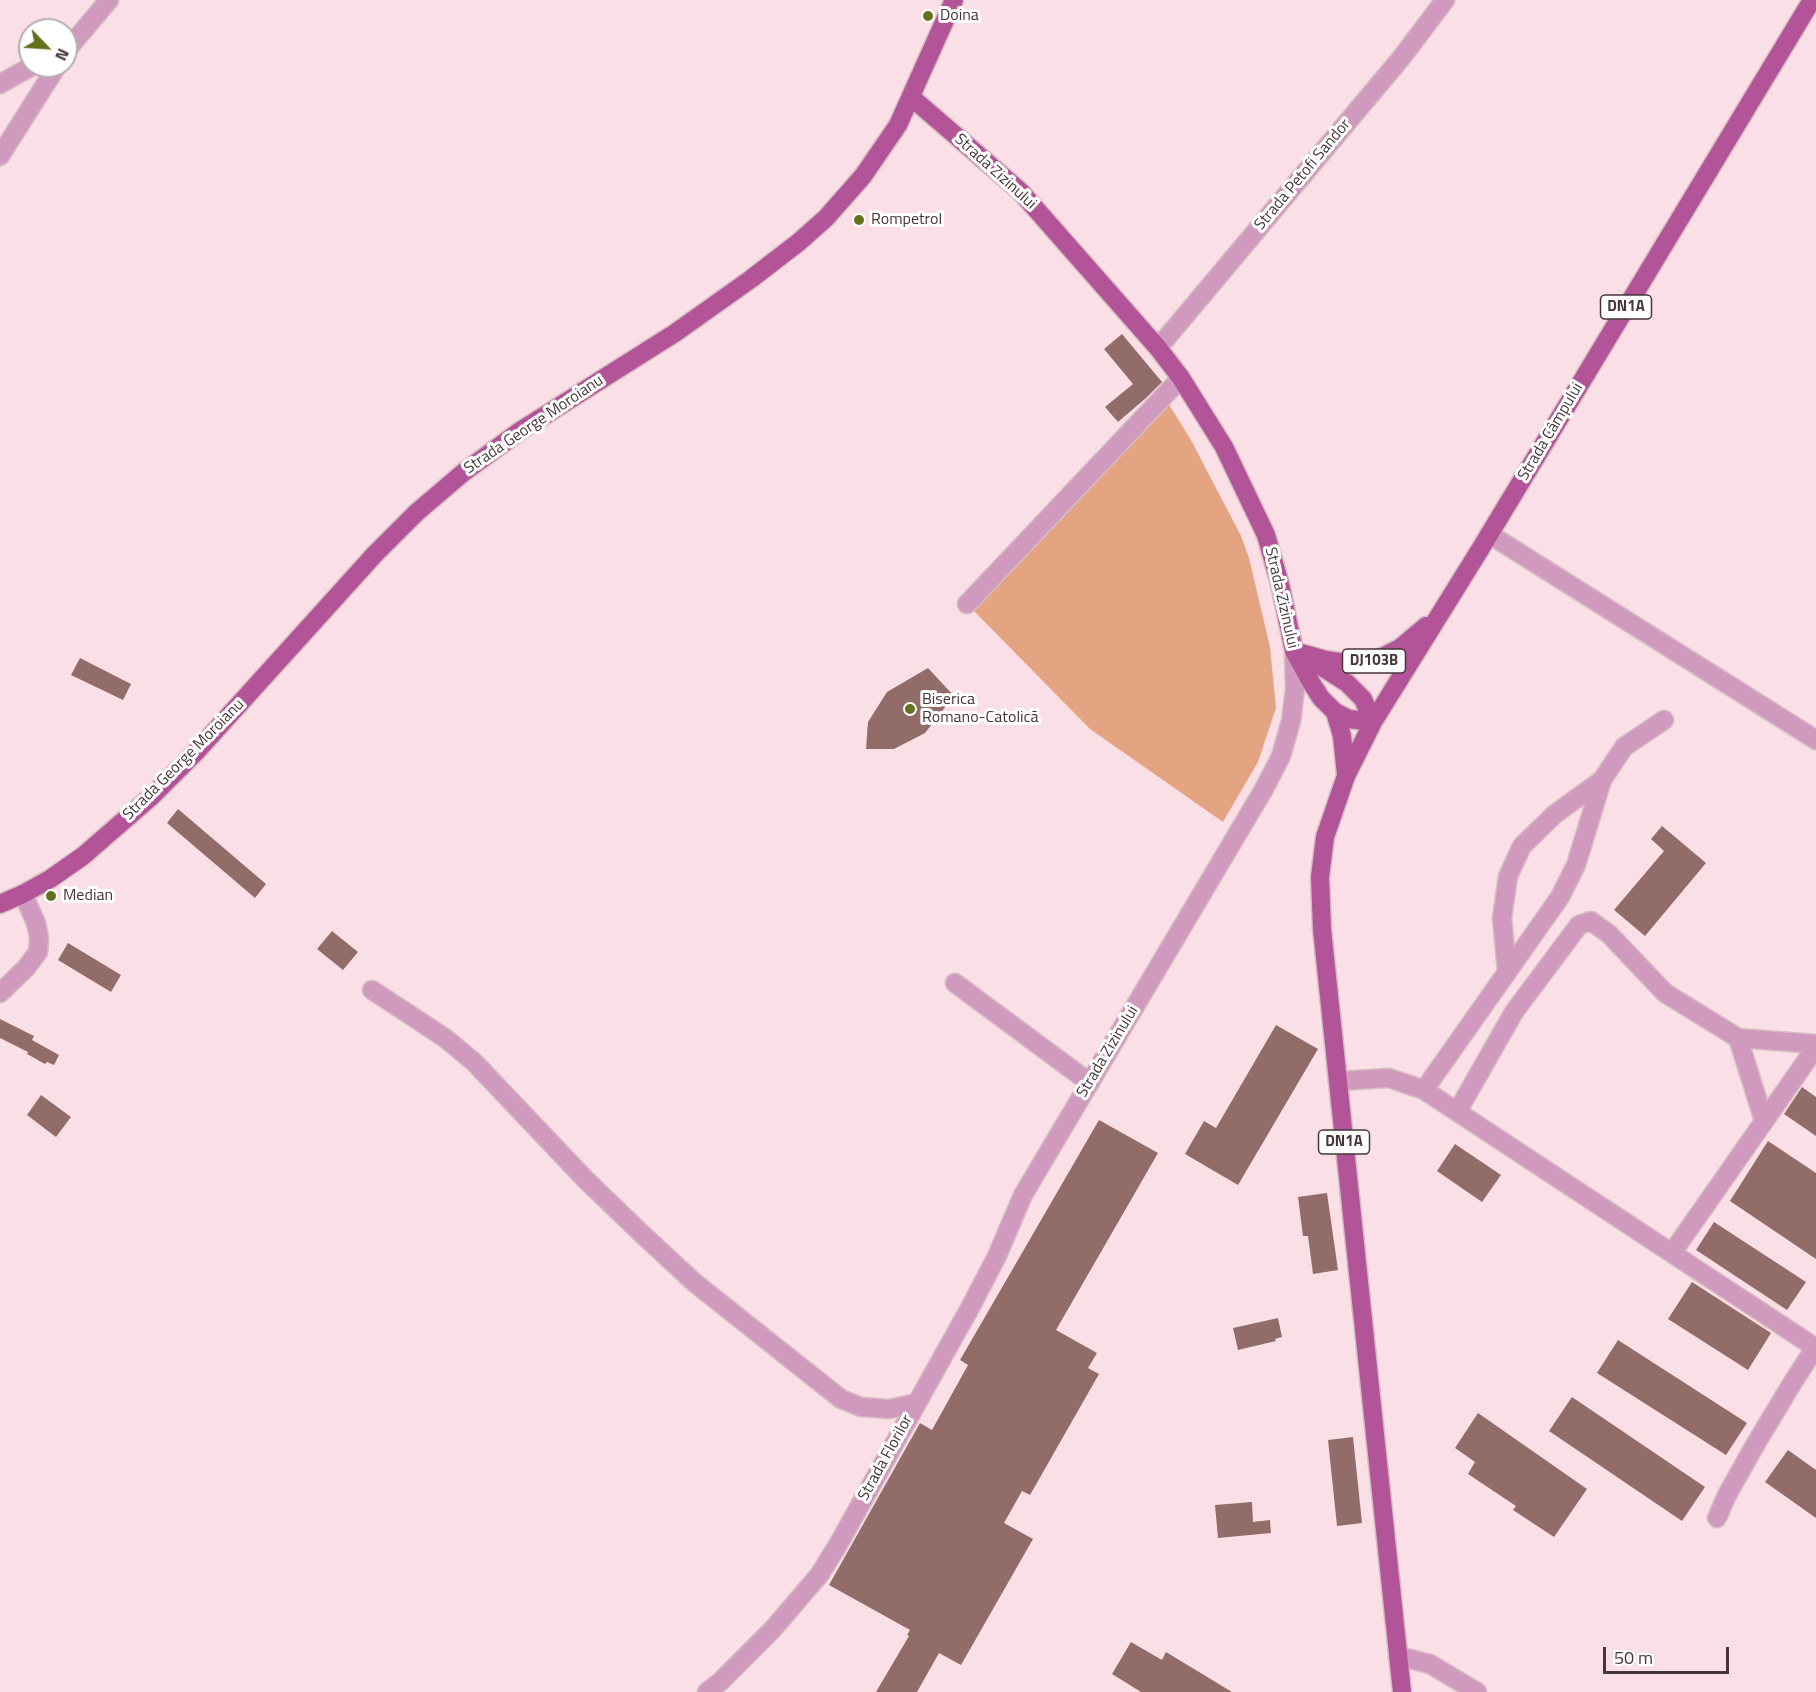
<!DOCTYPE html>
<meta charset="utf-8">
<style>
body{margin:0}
#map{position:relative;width:1816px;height:1692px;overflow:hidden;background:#fae0e6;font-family:"Titillium Web",sans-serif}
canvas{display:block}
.north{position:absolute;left:18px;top:18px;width:60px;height:60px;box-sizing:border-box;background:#fff;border:2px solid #b5afb0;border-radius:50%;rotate:115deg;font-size:16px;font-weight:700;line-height:24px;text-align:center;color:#46363a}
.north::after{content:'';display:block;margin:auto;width:21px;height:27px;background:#64721d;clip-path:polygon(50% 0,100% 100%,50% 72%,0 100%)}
.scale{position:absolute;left:1603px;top:1647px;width:126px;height:27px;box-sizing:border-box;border:3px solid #46363a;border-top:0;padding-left:8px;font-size:18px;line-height:21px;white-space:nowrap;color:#46363a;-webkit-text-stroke:4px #fff;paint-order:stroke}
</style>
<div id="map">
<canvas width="1816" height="1692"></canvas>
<div class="north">N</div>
<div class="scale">50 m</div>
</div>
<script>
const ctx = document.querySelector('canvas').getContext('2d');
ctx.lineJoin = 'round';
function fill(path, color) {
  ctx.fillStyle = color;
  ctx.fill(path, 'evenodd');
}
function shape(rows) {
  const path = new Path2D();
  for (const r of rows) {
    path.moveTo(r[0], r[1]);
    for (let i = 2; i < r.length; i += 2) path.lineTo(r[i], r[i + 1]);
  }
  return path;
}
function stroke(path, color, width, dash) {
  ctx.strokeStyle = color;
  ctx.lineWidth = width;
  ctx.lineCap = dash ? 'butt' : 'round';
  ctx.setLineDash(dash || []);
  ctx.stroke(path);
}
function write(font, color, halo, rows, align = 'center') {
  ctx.font = font + ' "Titillium Web",sans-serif';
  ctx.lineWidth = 6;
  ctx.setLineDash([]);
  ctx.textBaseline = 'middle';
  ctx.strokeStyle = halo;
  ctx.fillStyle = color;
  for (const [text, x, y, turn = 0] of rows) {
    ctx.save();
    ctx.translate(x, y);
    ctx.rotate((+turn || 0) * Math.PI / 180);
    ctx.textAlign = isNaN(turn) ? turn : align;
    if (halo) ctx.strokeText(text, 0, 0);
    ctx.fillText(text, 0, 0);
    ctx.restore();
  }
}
fill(shape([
 [1168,403,1191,440,1241,536,1249,558,1270,647,1276,708,1258,762,1223,822,1090,729,973,610]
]), '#e4a482');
fill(shape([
 [1122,334,1162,382,1146,398,1118,422,1105,407,1133,384,1104,349],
 [80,658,131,684,123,700,71,675],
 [928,668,954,696,925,733,894,749,866,749,868,722,887,692],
 [178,809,266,884,255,898,167,823],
 [1662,826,1706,863,1645,936,1614,910,1664,851,1651,839],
 [332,931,358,952,343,970,317,949],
 [68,943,121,975,111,992,58,960],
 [0,1019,34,1036,32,1040,59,1055,54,1065,47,1062,45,1064,27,1054,28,1052,0,1038],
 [1276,1025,1318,1049,1238,1185,1185,1154,1204,1121,1216,1128],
 [1802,1087,1816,1097,1816,1136,1784,1114],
 [41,1095,71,1117,56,1137,27,1115],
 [1099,1120,1158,1153,1056,1330,1097,1353,1088,1368,1099,1374,1030,1495,1022,1491,1004,1523,1033,1539,961,1665,939,1653,917,1692,876,1692,909,1636,907,1635,910,1630,829,1585,920,1423,932,1430,968,1365,960,1360],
 [1768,1141,1816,1173,1816,1259,1730,1201],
 [1455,1144,1501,1175,1482,1202,1437,1171],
 [1327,1193,1338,1270,1313,1274,1308,1236,1303,1236,1298,1197],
 [1714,1222,1806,1282,1787,1310,1696,1250],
 [1692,1282,1771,1333,1748,1370,1668,1319],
 [1278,1318,1282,1337,1275,1339,1276,1341,1238,1350,1233,1328],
 [1618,1340,1747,1423,1726,1455,1597,1373],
 [1572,1397,1705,1487,1682,1521,1549,1431],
 [1478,1413,1587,1489,1554,1537,1513,1510,1516,1506,1468,1474,1475,1462,1455,1448],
 [1353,1437,1362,1523,1337,1526,1328,1440],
 [1788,1450,1816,1470,1816,1518,1765,1482],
 [1252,1502,1253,1522,1270,1520,1271,1533,1218,1538,1215,1505],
 [1131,1642,1162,1660,1166,1652,1232,1692,1141,1692,1112,1674]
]), '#926c69');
const minor = shape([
 [66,51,109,0],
 [0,84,32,66],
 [0,156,57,66],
 [1158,348,1402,57,1445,0],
 [1489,534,1816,740],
 [967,604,1181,378],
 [1507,972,1502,918,1508,876,1522,846,1555,814,1602,780],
 [955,983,1090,1083],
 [372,990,445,1038,474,1062,585,1179,642,1234,695,1283,841,1399,861,1407,889,1409,917,1403],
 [0,993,26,968,38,952,39,937,36,923,23,894],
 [1338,1081,1389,1078,1424,1090,1816,1348],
 [1424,1090,1560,897,1576,865,1602,780,1624,747,1664,720],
 [1457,1112,1514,1012,1579,925,1591,921,1609,934,1665,993,1738,1038],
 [1764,1121,1738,1038,1816,1044],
 [1672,1253,1816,1047],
 [1717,1518,1727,1495,1755,1445,1793,1382,1815,1348],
 [1398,1656,1430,1664,1477,1692],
 [707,1692,720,1682,773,1629,820,1574,839,1543,971,1306,997,1256,1023,1195,1264,789,1281,756,1291,721,1295,689,1294,651]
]);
const major = shape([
 [911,97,1020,191,1158,348,1181,378,1224,447,1266,535,1280,584,1294,651,1312,684,1321,698,1335,712,1349,719,1373,722],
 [1294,651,1326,660,1352,664,1372,662,1400,648,1426,626],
 [1314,662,1347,683,1363,699,1373,722],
 [1335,712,1342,736,1346,775],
 [0,904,23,894,50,879,83,856,152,796,196,752,375,554,416,513,464,472,520,431,675,333,751,279,799,242,826,218,863,176,898,125,954,0],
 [1402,1692,1322,929,1320,877,1325,837,1346,776,1373,722,1481,548,1812,0]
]);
stroke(minor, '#d6bec4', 21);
stroke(major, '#d6bec4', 21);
stroke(minor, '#d09abe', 18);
stroke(major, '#b35499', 18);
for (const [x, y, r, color] of [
 [928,16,6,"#64721d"],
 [859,220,6,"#64721d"],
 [910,709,6,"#64721d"],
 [51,896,6,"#64721d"]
]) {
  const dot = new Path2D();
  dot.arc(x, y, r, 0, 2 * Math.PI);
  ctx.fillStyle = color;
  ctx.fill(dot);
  stroke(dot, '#fff', 2);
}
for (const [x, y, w] of [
 [1626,307,51],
 [1374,661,63],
 [1344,1142,51]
]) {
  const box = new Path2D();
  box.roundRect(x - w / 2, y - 12, w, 24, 4.5);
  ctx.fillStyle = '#fff';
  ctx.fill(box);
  stroke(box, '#46363a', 1.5);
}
write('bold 15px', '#46363a', null, [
 ["DN1A",1626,307],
 ["DJ103B",1374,661],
 ["DN1A",1344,1142]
]);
write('16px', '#46363a', '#fff', [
 ["Doina",940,16],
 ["Rompetrol",871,220],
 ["Biserica",922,700],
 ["Romano-Catolică",922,718],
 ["Median",63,896]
], 'left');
write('16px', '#46363a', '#fff', [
 ["Strada Zizinului",995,172,42],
 ["Strada Petofi Sandor",1303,175,-50],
 ["Strada George Moroianu",534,425,-34],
 ["Strada Câmpului",1551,432,-59],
 ["Strada Zizinului",1281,598,77],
 ["Strada George Moroianu",184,760,-45],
 ["Strada Zizinului",1108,1052,-59],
 ["Strada Florilor",886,1458,-61]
]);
</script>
